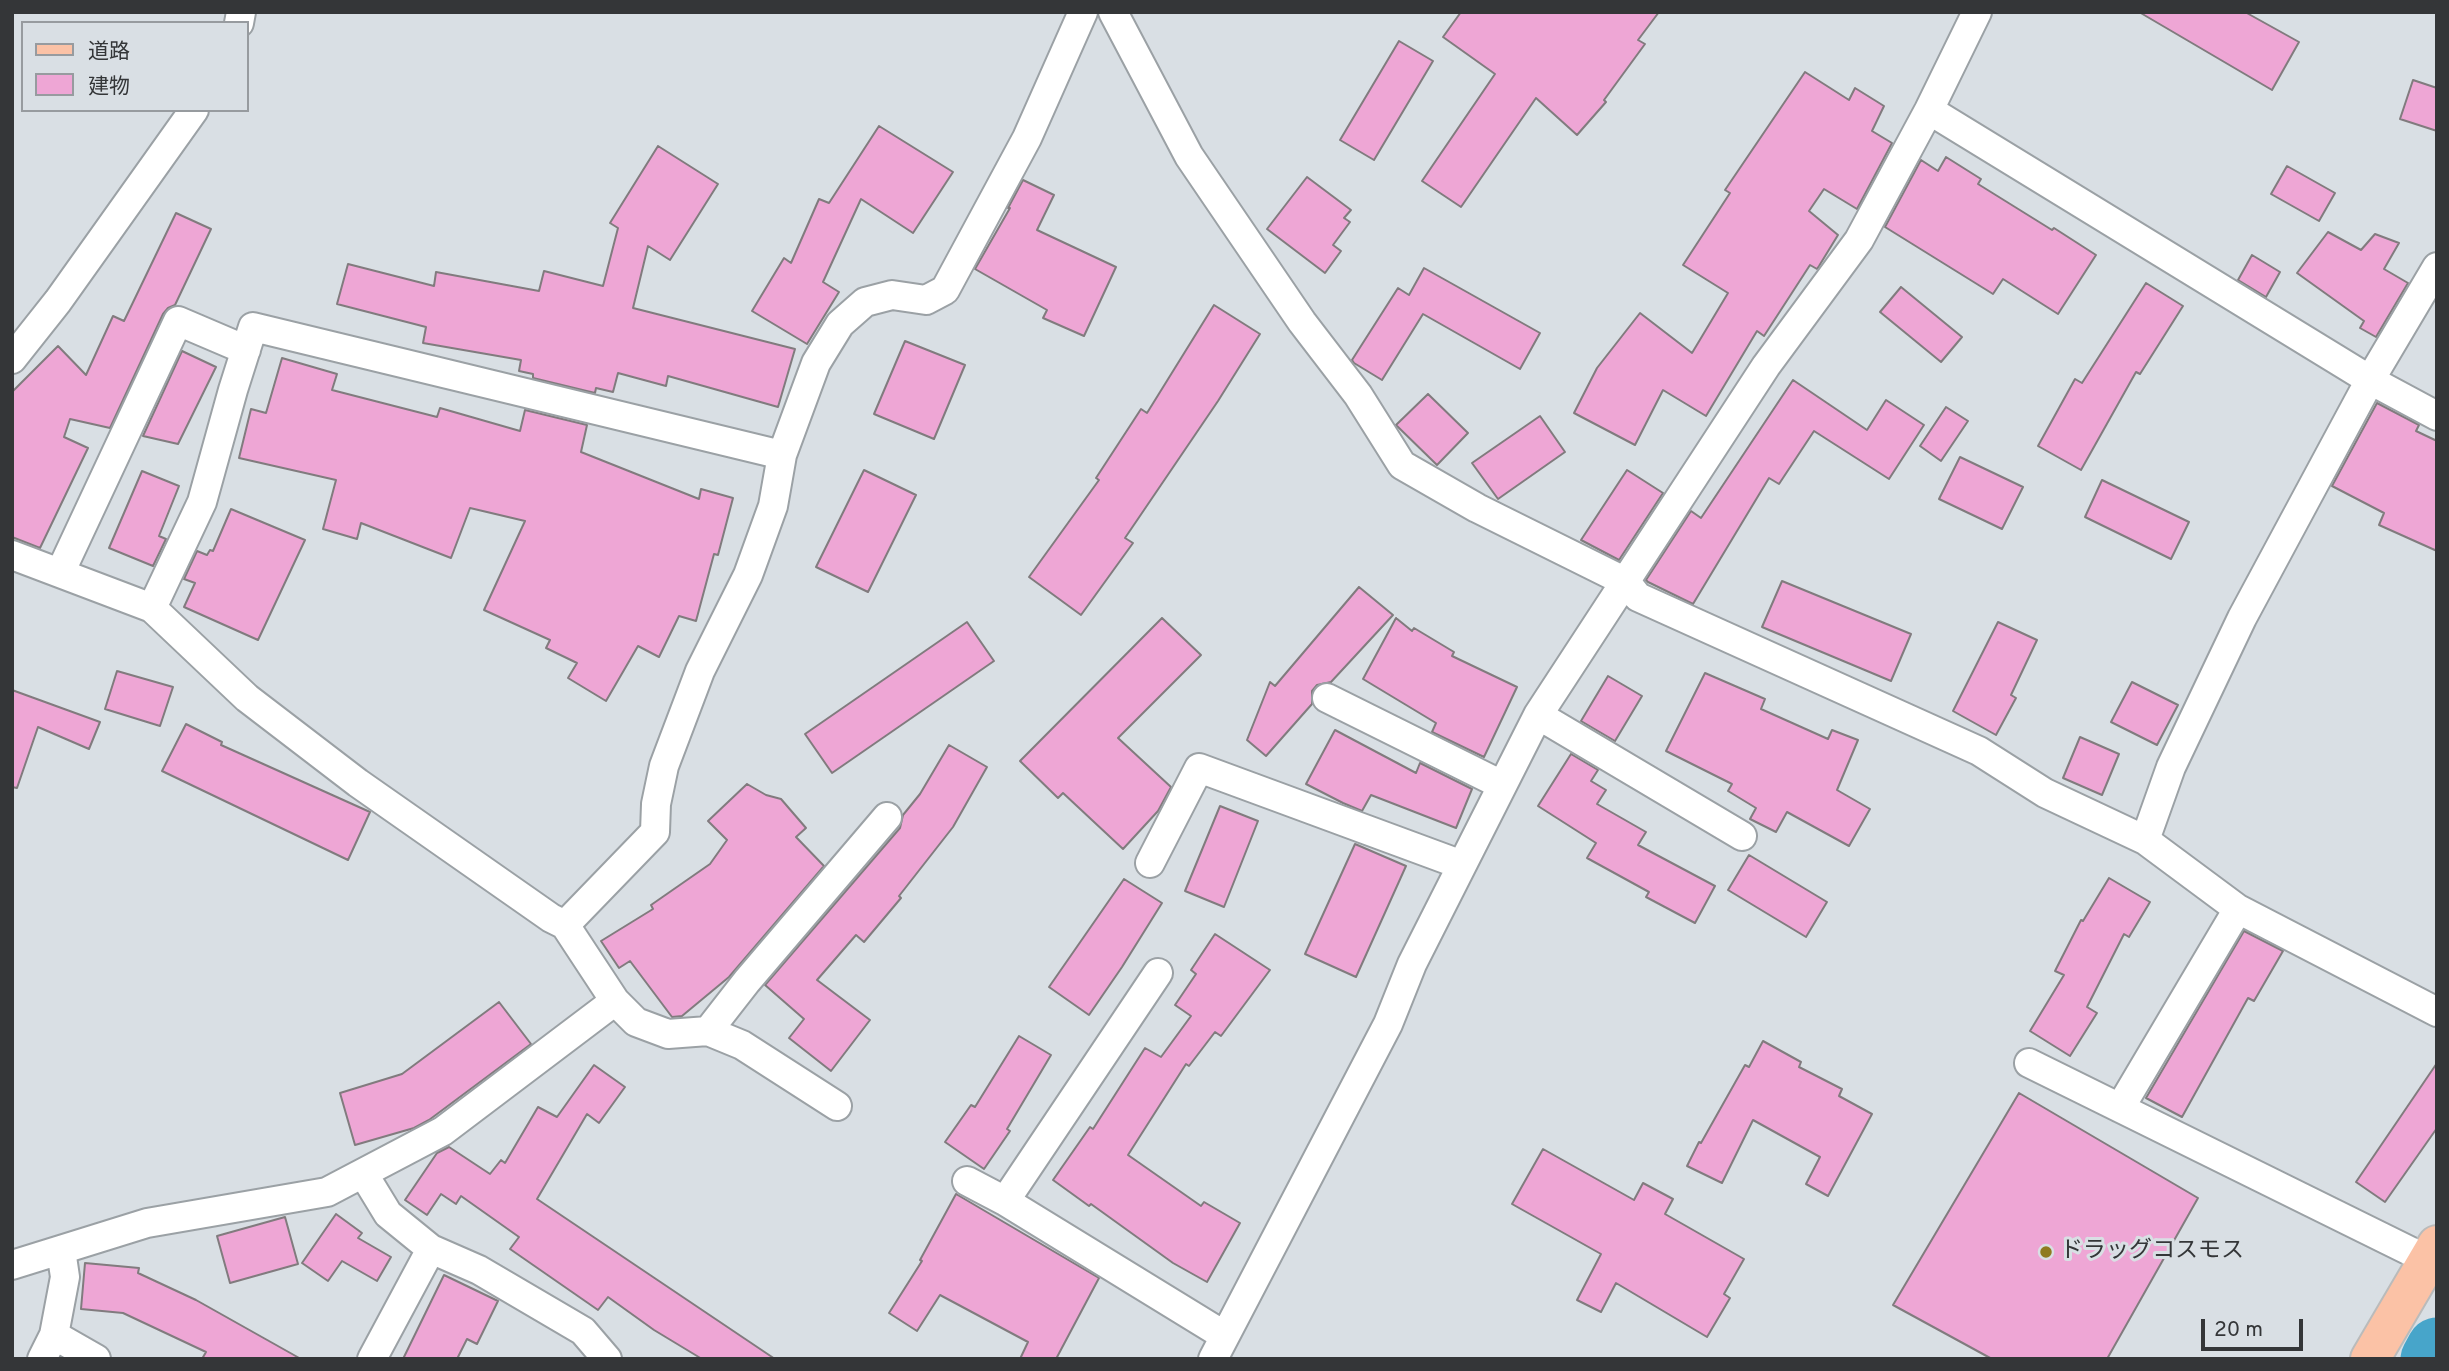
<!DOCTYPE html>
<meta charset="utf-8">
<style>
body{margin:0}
#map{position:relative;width:2449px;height:1371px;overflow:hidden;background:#d9dfe4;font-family:Overpass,"Noto Sans JP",sans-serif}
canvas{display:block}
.frame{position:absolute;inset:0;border:14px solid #343638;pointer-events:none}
.legend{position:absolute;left:21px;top:21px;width:228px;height:91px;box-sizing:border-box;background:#d9dfe4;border:2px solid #979b9f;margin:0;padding:9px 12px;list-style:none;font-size:21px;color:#343638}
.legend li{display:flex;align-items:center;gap:14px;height:35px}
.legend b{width:35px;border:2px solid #979b9f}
.scale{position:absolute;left:2201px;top:1319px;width:102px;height:32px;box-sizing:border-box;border:4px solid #343638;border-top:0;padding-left:9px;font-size:21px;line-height:24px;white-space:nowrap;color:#343638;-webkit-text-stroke:5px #d9dfe4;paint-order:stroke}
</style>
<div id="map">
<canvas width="2449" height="1371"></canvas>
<div class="frame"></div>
<ul class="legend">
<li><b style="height:9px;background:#fbc2a6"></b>道路</li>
<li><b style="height:19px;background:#eea6d5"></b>建物</li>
</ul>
<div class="scale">20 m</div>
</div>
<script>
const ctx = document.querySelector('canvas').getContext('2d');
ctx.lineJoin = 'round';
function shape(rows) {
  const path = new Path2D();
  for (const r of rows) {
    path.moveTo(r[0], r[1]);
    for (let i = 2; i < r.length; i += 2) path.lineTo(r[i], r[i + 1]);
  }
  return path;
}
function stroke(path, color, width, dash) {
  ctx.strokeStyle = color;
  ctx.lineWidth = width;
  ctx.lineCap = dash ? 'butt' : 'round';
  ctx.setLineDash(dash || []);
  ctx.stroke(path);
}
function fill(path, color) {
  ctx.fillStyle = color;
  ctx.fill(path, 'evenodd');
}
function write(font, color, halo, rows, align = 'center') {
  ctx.font = font + ' Overpass,"Noto Sans JP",sans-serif';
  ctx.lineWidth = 6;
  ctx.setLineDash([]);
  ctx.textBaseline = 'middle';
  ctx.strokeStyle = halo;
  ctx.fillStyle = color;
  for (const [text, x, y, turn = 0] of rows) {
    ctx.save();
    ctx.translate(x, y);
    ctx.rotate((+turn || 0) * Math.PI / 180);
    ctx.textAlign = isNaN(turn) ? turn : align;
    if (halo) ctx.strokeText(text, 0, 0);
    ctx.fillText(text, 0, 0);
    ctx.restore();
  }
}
stroke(shape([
 [2431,1359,2437,1348]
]), '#47a5ca', 61);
const building = shape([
 [1461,12,1659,12,1638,40,1645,44,1604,100,1606,102,1577,135,1536,98,1461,207,1422,181,1495,74,1443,37,1461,12],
 [2139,12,2245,12,2299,42,2272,90,2139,12],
 [1399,41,1433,61,1374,160,1340,140,1399,41],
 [1805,72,1849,100,1855,88,1884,106,1872,131,1892,143,1857,209,1824,189,1809,211,1838,235,1819,266,1817,269,1810,265,1764,336,1757,331,1706,416,1663,390,1635,445,1574,413,1597,368,1640,313,1692,353,1728,293,1683,265,1730,193,1725,190,1805,72],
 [2413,80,2437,88,2437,131,2400,119,2413,80],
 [879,126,953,172,913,233,861,199,823,282,839,292,807,344,752,311,784,258,791,263,819,199,829,203,879,126],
 [658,146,718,184,670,260,648,246,633,308,795,349,778,407,668,376,666,386,618,373,613,392,596,388,595,393,533,378,533,374,519,371,521,360,423,343,426,327,337,304,348,264,434,286,436,272,539,291,544,271,603,286,618,228,610,223,658,146],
 [1946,157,1981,179,1978,184,2052,230,2054,228,2096,255,2058,314,2003,279,1993,294,1885,227,1921,160,1938,171,1946,157],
 [2287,166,2335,193,2319,221,2271,194,2287,166],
 [1307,177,1351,210,1344,218,1350,222,1333,245,1341,251,1325,273,1267,229,1307,177],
 [1023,180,1054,195,1037,230,1116,267,1084,336,1043,318,1047,310,975,269,1010,208,1008,208,1023,180],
 [176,213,211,229,175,305,168,308,163,314,110,428,70,419,64,437,88,448,40,548,12,537,12,392,58,346,86,375,113,316,124,321,176,213],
 [2328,232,2361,250,2375,234,2399,243,2384,269,2408,283,2376,337,2360,328,2364,321,2297,273,2328,232],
 [2252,255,2280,272,2266,297,2238,280,2252,255],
 [1424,268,1540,333,1520,369,1423,314,1382,380,1354,363,1352,360,1398,288,1409,295,1424,268],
 [2146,283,2183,306,2140,374,2136,372,2081,470,2038,446,2075,379,2082,383,2146,283],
 [1901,287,1962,337,1941,362,1880,312,1901,287],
 [1214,305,1260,334,1218,401,1125,538,1133,543,1081,615,1029,577,1099,480,1096,478,1141,409,1147,413,1214,305],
 [905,341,965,365,934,439,874,414,905,341],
 [182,351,216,367,178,444,143,436,182,351],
 [282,358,337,374,332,390,437,417,440,408,520,431,525,410,587,425,581,452,699,499,701,489,733,498,718,555,714,554,696,621,679,616,659,657,638,646,606,701,568,678,577,663,546,648,550,640,484,610,525,521,470,508,451,558,361,523,357,539,323,529,336,480,239,458,251,409,266,413,282,358],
 [1793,380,1867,430,1886,400,1924,425,1889,479,1814,431,1779,484,1769,478,1693,604,1648,582,1646,580,1691,511,1701,518,1793,380],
 [1428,394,1468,433,1437,465,1396,425,1428,394],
 [2377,403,2419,425,2416,431,2437,441,2437,551,2379,525,2384,513,2332,486,2377,403],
 [1946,407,1968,421,1941,461,1920,446,1946,407],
 [1540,416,1565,452,1498,499,1472,463,1540,416],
 [1960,457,2023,487,2002,529,1939,499,1960,457],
 [864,470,916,495,868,592,816,567,864,470],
 [1627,470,1663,493,1619,560,1581,540,1627,470],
 [142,471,179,486,159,536,166,539,153,566,109,548,142,471],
 [2102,480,2189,522,2171,559,2085,517,2102,480],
 [231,509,305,540,258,640,184,607,195,583,184,579,197,551,207,555,210,550,213,551,231,509],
 [1782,581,1911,634,1891,681,1762,627,1782,581],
 [1359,587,1393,615,1331,682,1317,685,1312,691,1312,704,1266,756,1247,740,1270,682,1275,686,1359,587],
 [1162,618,1201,655,1118,738,1171,787,1158,811,1123,849,1063,793,1058,798,1020,761,1162,618],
 [1396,618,1412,631,1414,628,1454,652,1452,656,1517,687,1484,757,1432,732,1436,723,1363,679,1396,618],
 [967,622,994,661,832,773,805,734,967,622],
 [1998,622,2037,640,2011,695,2016,698,1996,735,1953,711,1998,622],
 [117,671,173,687,160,726,105,709,117,671],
 [1705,673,1765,699,1761,709,1828,739,1832,730,1858,740,1837,790,1870,809,1849,846,1787,812,1776,832,1750,819,1756,808,1728,791,1732,784,1666,751,1705,673],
 [1608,676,1642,696,1615,741,1581,721,1608,676],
 [2132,682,2178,705,2157,745,2111,722,2132,682],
 [12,690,100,722,89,749,38,727,17,788,12,787,12,690],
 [186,724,222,742,221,745,370,812,348,860,162,771,186,724],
 [1335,730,1416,773,1420,763,1472,789,1456,828,1371,795,1362,811,1343,803,1306,784,1335,730],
 [2080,737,2119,754,2102,795,2063,778,2080,737],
 [949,745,987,767,953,827,899,896,901,898,864,942,856,935,817,980,870,1020,831,1071,789,1038,804,1019,765,985,900,828,903,815,920,794,949,745],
 [1571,754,1598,770,1591,781,1606,790,1597,804,1646,832,1638,845,1715,886,1695,923,1646,897,1649,892,1587,858,1596,843,1538,806,1571,754],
 [747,784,766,795,781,799,806,828,796,837,824,866,729,977,682,1016,672,1017,630,961,619,968,601,941,653,909,651,905,710,864,727,840,708,821,747,784],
 [1220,806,1258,821,1224,907,1185,891,1220,806],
 [1355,844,1406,866,1356,977,1305,954,1355,844],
 [1749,855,1827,902,1806,937,1728,890,1749,855],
 [2109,878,2150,902,2129,937,2124,934,2087,1007,2097,1013,2070,1056,2030,1031,2064,975,2055,971,2081,920,2083,921,2109,878],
 [1124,879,1162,903,1122,967,1089,1015,1049,987,1124,879],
 [2244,931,2283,951,2254,1001,2248,998,2182,1117,2146,1098,2244,931],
 [1215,934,1270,970,1221,1036,1215,1032,1189,1066,1186,1064,1128,1155,1201,1206,1204,1202,1240,1223,1207,1282,1173,1263,1091,1204,1089,1206,1053,1180,1090,1127,1093,1129,1145,1048,1161,1057,1191,1016,1175,1005,1196,974,1191,970,1215,934],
 [499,1002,531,1044,429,1120,414,1128,355,1145,340,1093,402,1074,499,1002],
 [1019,1036,1051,1055,1007,1129,1010,1131,984,1169,945,1142,971,1105,975,1107,1019,1036],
 [1763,1041,1801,1062,1799,1067,1842,1089,1839,1096,1872,1114,1828,1196,1806,1184,1820,1157,1753,1120,1722,1183,1687,1166,1699,1142,1701,1143,1745,1065,1749,1067,1763,1041],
 [2437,1063,2437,1128,2385,1202,2356,1182,2437,1063],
 [594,1065,625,1087,599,1123,587,1114,537,1199,775,1359,702,1359,654,1330,608,1297,598,1310,510,1249,519,1237,461,1196,456,1204,441,1194,427,1215,405,1200,437,1153,449,1147,490,1174,501,1160,505,1163,538,1107,557,1117,594,1065],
 [2019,1093,2198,1198,2107,1359,1992,1359,1893,1305,2019,1093],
 [1543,1149,1634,1200,1643,1183,1673,1199,1665,1214,1744,1259,1724,1294,1730,1298,1707,1337,1616,1283,1601,1312,1577,1300,1601,1254,1512,1204,1543,1149],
 [956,1194,1099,1278,1056,1359,1020,1359,1028,1342,940,1295,917,1331,889,1313,922,1261,920,1260,956,1194],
 [336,1214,362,1233,358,1238,391,1257,377,1281,342,1261,328,1281,302,1263,336,1214],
 [285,1217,298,1264,230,1283,217,1236,285,1217],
 [85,1263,139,1268,138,1273,196,1300,301,1359,202,1359,206,1352,123,1313,81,1309,85,1263],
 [444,1275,498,1301,477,1344,467,1339,457,1359,403,1359,444,1275]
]);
fill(building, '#eea6d5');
stroke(building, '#817b7e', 2);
const street = shape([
 [1113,12,1189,156,1302,322,1358,395,1402,465,1477,508,1626,582,1638,597,1979,751,2045,793,2145,840,2238,909,2437,1012],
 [239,23,241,12],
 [1929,110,2370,380,2437,416],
 [12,359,58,301,194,110],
 [12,555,152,608,247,698,358,783,551,918,565,925,615,1001,443,1131,327,1192,147,1223,12,1265],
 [60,573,178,321,246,350],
 [152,608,202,502,233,390,253,327,782,455],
 [1327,698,1502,785],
 [1538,715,1742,836],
 [2145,840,2171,767,2242,618,2370,380,2437,267],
 [1150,863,1199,768,1462,865],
 [565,925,655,832,656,804,664,766,700,671,748,575,773,506,782,455,816,363,840,324,865,302,892,295,926,300,945,290,1027,138,1083,12],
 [1158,973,1005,1201,1225,1336],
 [615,1001,636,1022,668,1034,708,1031,742,1045,837,1106],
 [708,1031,747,981,887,817],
 [2029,1063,2428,1260],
 [2120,1108,2238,909],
 [363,1173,388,1214,431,1249,372,1359],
 [967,1181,1005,1201],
 [431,1249,479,1270,583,1331,607,1359],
 [54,1335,96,1359],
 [42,1359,54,1335,65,1277,61,1250],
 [1213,1359,1388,1024,1412,964,1538,715,1766,366,1859,240,1929,110,1977,12]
]);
const primary = shape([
 [2370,1359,2437,1245]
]);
stroke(street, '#9ba1a5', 32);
stroke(primary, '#babbbb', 42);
stroke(street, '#fff', 28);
stroke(primary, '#fbc2a6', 38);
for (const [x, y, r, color] of [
 [2046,1252,7,"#8f7b20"]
]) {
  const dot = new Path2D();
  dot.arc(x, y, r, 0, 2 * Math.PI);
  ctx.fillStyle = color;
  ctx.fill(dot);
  stroke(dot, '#d9dfe4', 2.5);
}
write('23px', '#343638', '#d9dfe4', [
 ["ドラッグコスモス",2060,1252]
], 'left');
</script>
